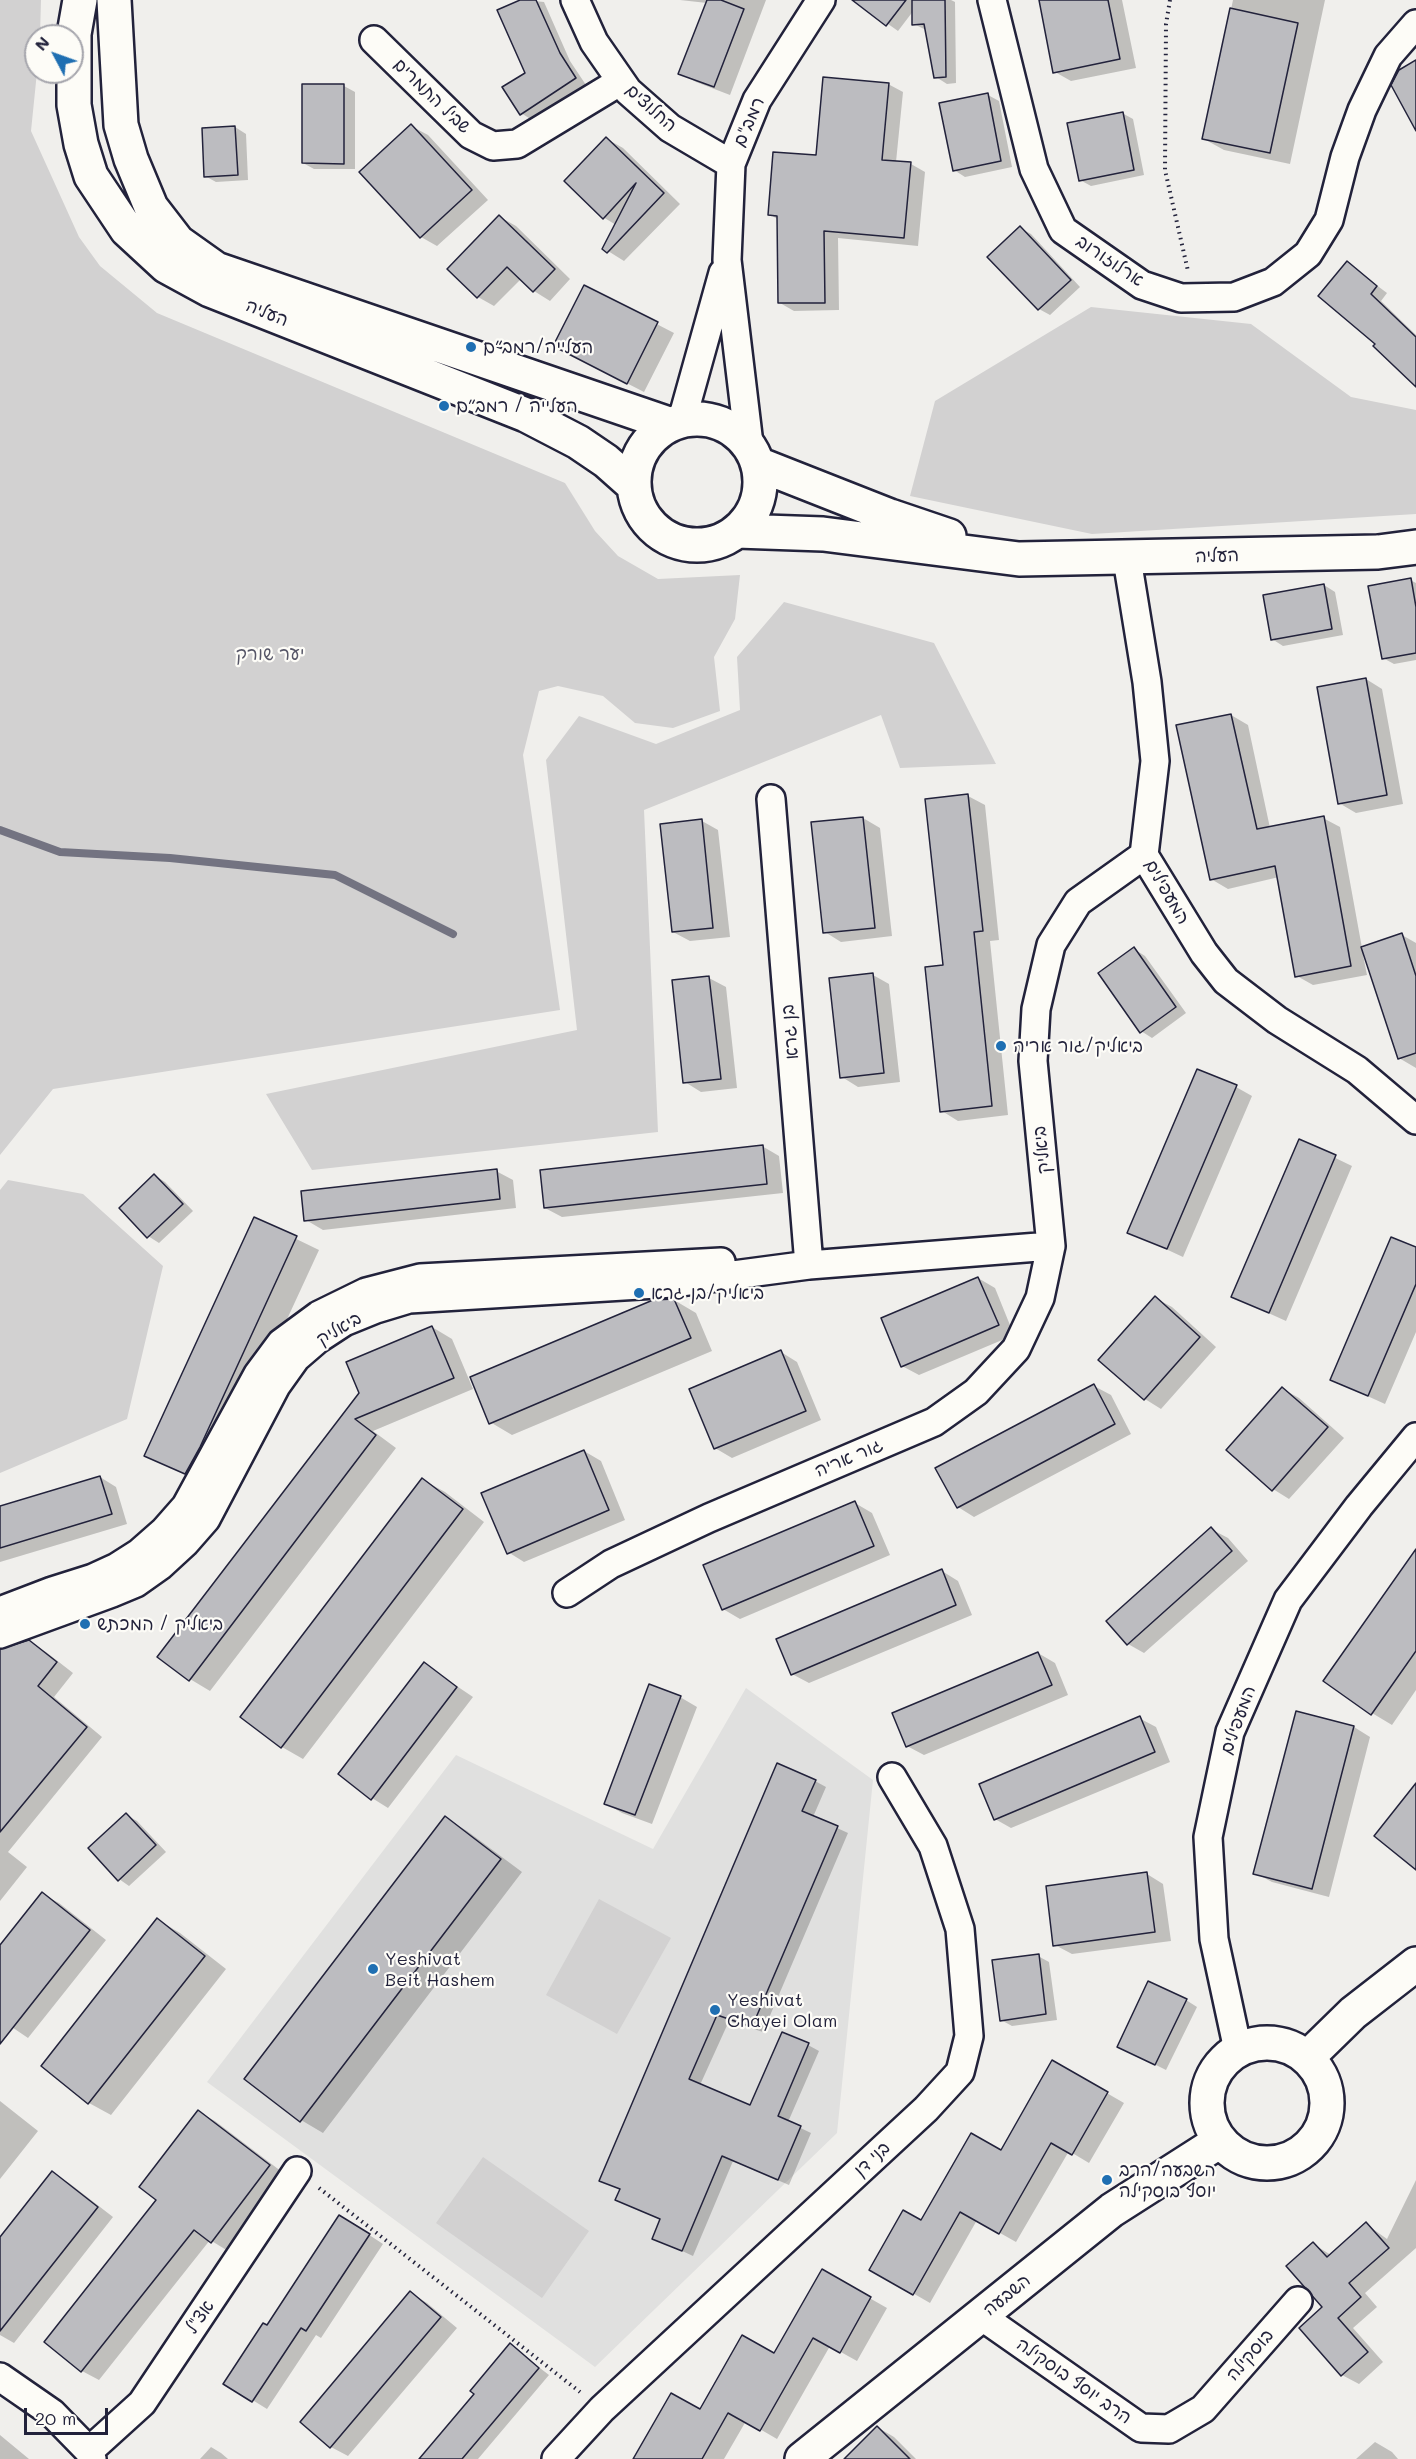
<!DOCTYPE html>
<meta charset="utf-8">
<style>
body{margin:0}
#map{position:relative;width:1416px;height:2459px;overflow:hidden;background:#f0efec;font-family:Mali,sans-serif}
canvas{display:block}
.north{position:absolute;left:24px;top:24px;width:60px;height:60px;box-sizing:border-box;background:#fdfcf7;border:2px solid #a5a5ac;border-radius:50%;rotate:311deg;font-size:16px;font-weight:700;line-height:24px;text-align:center;color:#22223b}
.north::after{content:'';display:block;margin:auto;width:21px;height:27px;background:#1f6fb2;clip-path:polygon(50% 0,100% 100%,50% 72%,0 100%)}
.scale{position:absolute;left:24px;top:2408px;width:84px;height:27px;box-sizing:border-box;border:3px solid #22223b;border-top:0;padding-left:8px;font-size:18px;line-height:21px;white-space:nowrap;color:#22223b;-webkit-text-stroke:4px #fdfcf7;paint-order:stroke}
</style>
<div id="map">
<canvas width="1416" height="2459"></canvas>
<div class="north">N</div>
<div class="scale">20 m</div>
</div>
<script>
const ctx = document.querySelector('canvas').getContext('2d');
ctx.lineJoin = 'round';
function fill(path, color) {
  ctx.fillStyle = color;
  ctx.fill(path, 'evenodd');
}
function shape(rows) {
  const path = new Path2D();
  for (const r of rows) {
    if (r.length === 3) {
      path.moveTo(r[0] + r[2], r[1]);
      path.arc(r[0], r[1], r[2], 0, 2 * Math.PI);
      continue;
    }
    path.moveTo(r[0], r[1]);
    for (let i = 2; i < r.length; i += 2) path.lineTo(r[i], r[i + 1]);
  }
  return path;
}
function stroke(path, color, width, dash) {
  ctx.strokeStyle = color;
  ctx.lineWidth = width;
  ctx.lineCap = dash ? 'butt' : 'round';
  ctx.setLineDash(dash || []);
  ctx.stroke(path);
}
function write(font, color, halo, rows, align = 'center') {
  ctx.font = font + ' Mali,"Playpen Sans Hebrew",sans-serif';
  ctx.lineWidth = 4.5;
  ctx.setLineDash([]);
  ctx.textBaseline = 'middle';
  ctx.strokeStyle = halo;
  ctx.fillStyle = color;
  for (const [text, x, y, turn = 0] of rows) {
    ctx.save();
    ctx.translate(x, y);
    ctx.rotate((+turn || 0) * Math.PI / 180);
    ctx.textAlign = isNaN(turn) ? turn : align;
    if (halo) ctx.strokeText(text, 0, 0);
    ctx.fillText(text, 0, 0);
    ctx.restore();
  }
}
fill(shape([
 [746,1688,873,1780,837,2133,595,2367,207,2082,456,1755,653,1849]
]), '#e0e0df');
fill(shape([
 [0,0,41,0,40,36,36,36,37,72,31,131,79,237,100,266,157,313,565,483,595,531,618,556,658,579,740,575,735,619,714,657,720,711,673,728,635,723,603,696,558,686,539,691,523,755,560,1010,53,1089,0,1155],
 [1091,307,1251,324,1351,397,1416,410,1416,514,1092,534,910,496,935,401],
 [784,602,934,643,996,764,900,768,881,715,644,810,658,1132,312,1170,266,1094,577,1030,546,760,579,716,656,744,740,710,737,657],
 [8,1180,83,1194,163,1266,127,1419,0,1473,0,1190],
 [599,1899,671,1938,617,2034,546,1995],
 [483,2157,589,2231,542,2298,436,2223]
]), '#d2d1d1');
fill(shape([
 [524,0,544,2,570,61,586,85,532,120,521,113,527,73],
 [680,0,766,0,730,95,696,82,680,73,707,3],
 [859,0,951,0,955,2,956,83,947,84,936,77,926,30,914,24,914,10,898,31,857,2],
 [1040,0,1122,0,1136,68,1071,81,1055,72],
 [1233,0,1325,0,1290,164,1224,150,1204,139],
 [888,84,903,92,896,162,911,164,925,172,918,246,838,238,839,310,794,311,780,303,779,220,769,214,818,157],
 [344,86,355,92,355,169,314,169,303,163],
 [988,95,999,101,1012,167,965,177,954,170],
 [1122,113,1133,119,1144,175,1091,186,1080,180],
 [411,126,428,135,488,200,437,246,421,237],
 [235,127,246,134,248,180,216,182,205,176],
 [607,139,623,148,680,204,624,261,608,251,616,225,603,217],
 [500,217,516,226,570,279,550,301,534,291,521,279,494,306,478,297],
 [1020,228,1031,234,1080,287,1050,315,1039,309,989,257],
 [1347,263,1387,293,1381,301,1416,335,1416,385,1378,343],
 [585,287,674,333,644,392,572,355],
 [1410,580,1416,583,1416,660,1394,664,1383,658],
 [1324,585,1335,592,1343,635,1283,646,1272,639],
 [1366,679,1382,689,1403,804,1356,813,1339,803],
 [1231,715,1248,725,1270,828,1323,818,1340,827,1362,948,1402,935,1416,943,1416,1068,1399,1058,1365,955,1363,955,1367,975,1313,985,1297,976,1279,877,1228,889,1211,879],
 [968,796,985,805,999,940,990,941,1008,1115,958,1121,942,1111,944,967],
 [863,818,880,828,892,936,841,942,825,932],
 [702,821,718,830,730,937,690,941,673,932],
 [1134,949,1145,956,1186,1013,1152,1038,1141,1031],
 [873,975,889,984,900,1082,858,1087,842,1077],
 [709,978,726,987,737,1088,701,1092,685,1082],
 [1236,1087,1252,1096,1183,1257,1129,1232],
 [1300,1141,1352,1166,1286,1321,1233,1297],
 [762,1146,779,1156,783,1193,562,1217,545,1208],
 [496,1171,513,1180,516,1208,323,1230,306,1220],
 [154,1175,165,1182,193,1211,159,1243,148,1236],
 [255,1219,319,1250,222,1460,208,1486,146,1455],
 [1416,1249,1416,1332,1385,1404,1332,1380],
 [978,1278,995,1288,1014,1335,919,1375,902,1366],
 [1155,1298,1172,1307,1216,1347,1161,1409,1145,1399],
 [674,1300,696,1313,712,1351,512,1435,490,1422],
 [432,1327,452,1339,473,1389,373,1431,396,1448,210,1691,190,1679,361,1393],
 [781,1352,797,1362,821,1420,732,1458,715,1448],
 [1094,1386,1111,1395,1131,1434,974,1517,958,1507],
 [1283,1389,1299,1398,1344,1438,1289,1499,1273,1489],
 [584,1451,601,1461,625,1520,524,1562,508,1552],
 [100,1477,116,1487,127,1524,0,1562,0,1507],
 [423,1480,445,1492,484,1522,303,1759,282,1747],
 [855,1503,872,1513,890,1555,740,1619,723,1609],
 [1211,1529,1228,1538,1248,1561,1144,1653,1128,1644],
 [1416,1551,1416,1690,1392,1725,1372,1713],
 [942,1571,958,1581,972,1615,809,1683,792,1674],
 [29,1642,46,1652,73,1673,54,1697,102,1737,8,1852,27,1867,0,1901,0,1651],
 [1038,1653,1055,1663,1068,1695,924,1755,907,1746],
 [424,1664,473,1697,388,1808,372,1798],
 [680,1697,697,1707,652,1824,622,1813,605,1803],
 [1297,1713,1354,1727,1370,1737,1329,1897,1272,1882,1255,1873],
 [1139,1718,1156,1727,1170,1762,1011,1828,995,1819],
 [815,1781,826,1787,813,1817,848,1833,763,2032,729,2021,700,2085,751,2107,783,2034,808,2045,819,2051,788,2122,811,2133,789,2185,733,2161,693,2256,654,2238,661,2220,628,2205,621,2190,601,2180],
 [126,1815,137,1821,166,1852,129,1886,119,1879],
 [445,1818,467,1831,522,1872,323,2133,301,2120],
 [1147,1874,1163,1884,1171,1941,1072,1954,1055,1945],
 [42,1894,59,1903,106,1940,28,2038,0,2019,0,1948],
 [158,1920,180,1933,226,1969,111,2115,89,2103,43,2066],
 [1038,1956,1049,1962,1057,2020,1012,2026,1001,2020],
 [1186,2000,1197,2007,1166,2070,1130,2052],
 [1053,2062,1124,2103,1089,2163,1069,2151,1016,2242,977,2220,930,2303,871,2269,1001,2152],
 [0,2101,38,2131,0,2179],
 [198,2112,215,2121,286,2175,228,2251,210,2240,99,2380,82,2371,46,2342,158,2200],
 [53,2173,69,2183,113,2217,14,2343,0,2335,0,2240],
 [1416,2180,1416,2248,1365,2293,1377,2307,1353,2328,1383,2362,1359,2384,1342,2375,1324,2307,1313,2244,1331,2255,1366,2224,1387,2239],
 [354,2225,383,2244,321,2338,316,2335,267,2409,225,2383,268,2327],
 [822,2271,887,2308,857,2361,830,2346,777,2439,746,2421,724,2459,635,2459,774,2355],
 [411,2293,427,2303,457,2328,348,2456,331,2447,302,2422],
 [510,2345,549,2375,478,2459,421,2459,476,2394],
 [877,2427,894,2437,916,2459,846,2459],
 [0,2435,29,2459,0,2459],
 [1375,2442,1392,2452,1398,2459,1356,2459],
 [211,2447,221,2453,228,2459,200,2459]
]), '#0003');
stroke(shape([
 [0,830,60,852,170,858,335,875,453,934]
]), '#737381', 8);
const building = shape([
 [520,0,536,0,560,53,576,78,520,115,502,87,525,73,497,10,520,0],
 [707,0,721,0,744,9,714,87,678,74,707,0],
 [852,0,906,0,886,26,852,0],
 [912,0,945,0,946,77,934,78,924,24,912,25,912,0],
 [1039,0,1108,0,1120,59,1053,73,1039,0],
 [1230,8,1298,23,1270,153,1202,139,1230,8],
 [1416,60,1416,131,1391,85,1399,70,1416,60],
 [823,77,889,83,882,160,911,162,904,238,824,231,825,303,778,303,777,216,768,215,773,152,816,155,823,77],
 [302,84,344,84,344,164,302,163,302,84],
 [988,93,1001,161,953,171,939,103,988,93],
 [1123,112,1134,170,1079,181,1067,123,1123,112],
 [411,124,472,190,420,238,359,172,411,124],
 [235,126,238,175,204,177,202,128,235,126],
 [606,137,664,193,607,253,602,249,636,183,603,219,564,181,606,137],
 [499,215,555,269,533,292,507,267,477,298,447,269,499,215],
 [1020,226,1071,280,1038,310,987,257,1020,226],
 [1347,261,1377,286,1371,294,1416,337,1416,387,1373,346,1375,344,1318,296,1347,261],
 [584,285,658,322,627,384,553,346,584,285],
 [1411,578,1416,607,1416,653,1382,659,1368,586,1411,578],
 [1324,584,1332,629,1271,640,1263,595,1324,584],
 [1366,678,1387,795,1338,804,1317,687,1366,678],
 [1231,714,1257,829,1324,816,1351,966,1295,977,1275,866,1210,880,1176,725,1231,714],
 [968,794,983,931,974,932,992,1106,940,1112,925,967,943,965,925,799,968,794],
 [863,817,875,928,823,933,811,822,863,817],
 [702,819,713,928,672,932,660,824,702,819],
 [1402,933,1416,976,1416,1053,1398,1059,1361,947,1402,933],
 [1134,947,1176,1007,1140,1033,1098,973,1134,947],
 [873,973,884,1073,840,1078,829,978,873,973],
 [709,976,721,1079,683,1083,672,980,709,976],
 [1197,1069,1237,1085,1167,1249,1127,1233,1197,1069],
 [1299,1139,1336,1155,1269,1313,1231,1297,1299,1139],
 [763,1145,767,1184,544,1208,540,1170,763,1145],
 [497,1169,500,1199,304,1221,301,1191,497,1169],
 [154,1174,183,1204,147,1238,119,1208,154,1174],
 [254,1217,297,1236,200,1447,185,1474,144,1456,254,1217],
 [1391,1237,1416,1247,1416,1284,1368,1396,1330,1380,1391,1237],
 [978,1277,999,1325,901,1367,881,1318,978,1277],
 [1155,1296,1200,1337,1144,1400,1098,1360,1155,1296],
 [674,1299,691,1338,489,1424,470,1377,653,1300,674,1299],
 [432,1326,454,1378,355,1419,376,1435,189,1681,157,1657,359,1393,346,1362,432,1326],
 [781,1350,806,1411,714,1449,689,1389,781,1350],
 [1094,1384,1115,1424,957,1508,935,1468,1094,1384],
 [1282,1387,1328,1427,1272,1491,1226,1450,1282,1387],
 [584,1450,609,1510,507,1554,481,1493,584,1450],
 [100,1476,112,1514,0,1548,0,1506,100,1476],
 [422,1478,463,1509,281,1748,240,1717,422,1478],
 [855,1501,874,1546,722,1610,703,1565,855,1501],
 [1211,1527,1232,1551,1127,1645,1106,1621,1211,1527],
 [1416,1549,1416,1651,1371,1715,1323,1681,1416,1549],
 [942,1569,956,1605,791,1675,776,1639,942,1569],
 [29,1640,57,1662,38,1686,87,1727,0,1832,0,1649,29,1640],
 [1038,1652,1052,1685,906,1747,892,1713,1038,1652],
 [424,1662,457,1687,371,1800,338,1774,424,1662],
 [649,1684,681,1696,635,1815,604,1804,649,1684],
 [1296,1711,1354,1726,1312,1889,1253,1874,1296,1711],
 [1140,1716,1155,1752,994,1820,979,1784,1140,1716],
 [777,1763,816,1780,802,1811,838,1826,752,2027,717,2015,689,2079,750,2105,782,2032,809,2043,778,2116,801,2126,778,2180,722,2156,682,2251,652,2239,660,2219,615,2200,620,2189,599,2181,777,1763],
 [1416,1783,1416,1870,1374,1836,1416,1783],
 [126,1813,156,1845,118,1881,88,1848,126,1813],
 [445,1816,501,1859,300,2122,244,2079,445,1816],
 [1147,1872,1155,1932,1053,1946,1046,1886,1147,1872],
 [42,1892,90,1930,0,2044,0,1945,42,1892],
 [157,1918,205,1956,88,2104,41,2066,157,1918],
 [1039,1954,1046,2014,1000,2021,992,1960,1039,1954],
 [1148,1981,1187,1999,1155,2065,1117,2047,1148,1981],
 [1052,2060,1108,2092,1072,2155,1051,2143,999,2234,960,2212,913,2295,869,2270,903,2210,921,2220,971,2133,1001,2150,1052,2060],
 [198,2110,270,2165,211,2243,194,2230,81,2372,44,2342,156,2200,139,2187,198,2110],
 [52,2171,98,2207,0,2331,0,2237,52,2171],
 [339,2215,370,2234,306,2331,301,2328,252,2402,223,2384,263,2323,267,2325,339,2215],
 [1366,2222,1389,2248,1349,2283,1361,2297,1338,2318,1368,2352,1341,2376,1299,2328,1322,2307,1286,2266,1313,2242,1327,2257,1366,2222],
 [822,2269,871,2297,840,2353,813,2338,760,2431,728,2413,702,2459,633,2459,671,2393,700,2409,742,2335,774,2353,822,2269],
 [410,2291,441,2317,330,2448,300,2422,410,2291],
 [510,2343,539,2368,462,2459,419,2459,474,2394,470,2391,510,2343],
 [877,2426,910,2459,844,2459,877,2426]
]);
fill(building, '#bcbcc0');
stroke(building, '#22223b', 1.5);
const minor = shape([
 [575,0,594,42,628,91,670,128,731,164],
 [992,0,1034,169,1063,230,1142,285,1181,298,1234,297,1273,282,1308,254,1329,220,1345,157,1362,110,1388,56,1416,24],
 [374,40,471,135,493,146,517,144,621,81],
 [682,420,723,273],
 [749,444,727,260,731,164,757,100,821,0],
 [1127,559,1147,682,1155,761,1144,855,1204,953,1226,981,1277,1020,1357,1070,1416,1120],
 [771,799,809,1265],
 [567,1593,611,1564,709,1518,934,1422,976,1392,1016,1349,1040,1298,1051,1246,1033,1061,1036,1009,1051,945,1078,902,1144,855],
 [0,1611,52,1591,93,1578,117,1567,139,1553,164,1531,186,1506,258,1374,281,1343,319,1315,366,1292,420,1278,721,1262],
 [0,1634,112,1593,136,1583,160,1566,185,1543,206,1519,276,1386,296,1358,318,1339,344,1322,376,1309,409,1299,673,1283,809,1265,1051,1246],
 [1238,2050,1214,1939,1208,1837,1230,1732,1288,1600,1359,1506,1416,1437],
 [981,2316,1141,2428,1169,2429,1203,2409,1298,2301],
 [0,2377,52,2413,89,2451,92,2459],
 [89,2451,142,2403,297,2171],
 [556,2459,602,2409,926,2109,960,2072,969,2036,960,1929,933,1846,892,1777]
]);
const major = shape([
 [80,0,74,34,74,105,81,144,91,176,127,230,166,266,210,290,526,415,578,442,606,461,633,485],
 [114,0,121,125,131,159,151,207,178,242,216,269,669,424],
 [697,482,63],
 [758,464,890,516,949,536],
 [737,531,823,534,1019,559,1378,552,1416,547],
 [1267,2103,60],
 [1308,2057,1353,2013,1416,1964],
 [802,2459,1112,2210,1220,2141]
]);
stroke(minor, '#22223b', 32);
stroke(major, '#22223b', 38);
stroke(shape([
 [1170,0,1166,24,1165,170,1188,271],
 [319,2188,580,2392]
]), '#22223b', 4, [1.5, 4.5]);
stroke(minor, '#fdfcf7', 27);
stroke(major, '#fdfcf7', 33);
for (const [x, y, r, color] of [
 [471,347,6,"#1f6fb2"],
 [444,406,6,"#1f6fb2"],
 [1001,1046,6,"#1f6fb2"],
 [639,1293,6,"#1f6fb2"],
 [85,1624,6,"#1f6fb2"],
 [373,1969,6,"#1f6fb2"],
 [715,2010,6,"#1f6fb2"],
 [1107,2180,6,"#1f6fb2"]
]) {
  const dot = new Path2D();
  dot.arc(x, y, r, 0, 2 * Math.PI);
  ctx.fillStyle = color;
  ctx.fill(dot);
  stroke(dot, '#fdfcf7', 2);
}
write('18px', '#22223b', '#fdfcf7', [
 ["שביל התמרים",432,96,44],
 ["החלוצים",651,108,42],
 ["רמב\"ם",749,122,-66],
 ["ארלוזורוב",1110,261,34],
 ["העליה",267,313,22],
 ["העליה",1217,556,-2],
 ["המעפילים",1167,892,60],
 ["בן גרא",790,1032,-95],
 ["ביאליק",1042,1150,-96],
 ["ביאליק",339,1329,-30],
 ["גור אריה",849,1458,-23],
 ["המעפילים",1238,1720,-70],
 ["בני דן",872,2159,-43],
 ["השבעה",1007,2295,-39],
 ["אצ\"ל",200,2317,-56],
 ["בוסקילה",1250,2355,-49],
 ["הרב יוסף בוסקילה",1074,2381,35]
]);
write('18px', '#22223b', '#fdfcf7', [
 ["העלייה/רמב״ם",483,347],
 ["העלייה / רמב״ם",456,406],
 ["ביאליק/גור אריה",1013,1046],
 ["ביאליק/בן גרא",651,1293],
 ["ביאליק / המכתש",97,1624],
 ["Yeshivat",385,1959],
 ["Beit Hashem",385,1980],
 ["Yeshivat",727,2000],
 ["Chayei Olam",727,2021],
 ["השבעה/הרב",1119,2170],
 ["יוסף בוסקילה",1119,2191]
], 'left');
write('18px', '#575768', '#fdfcf7', [
 ["יער שורק",270,654]
]);
</script>
